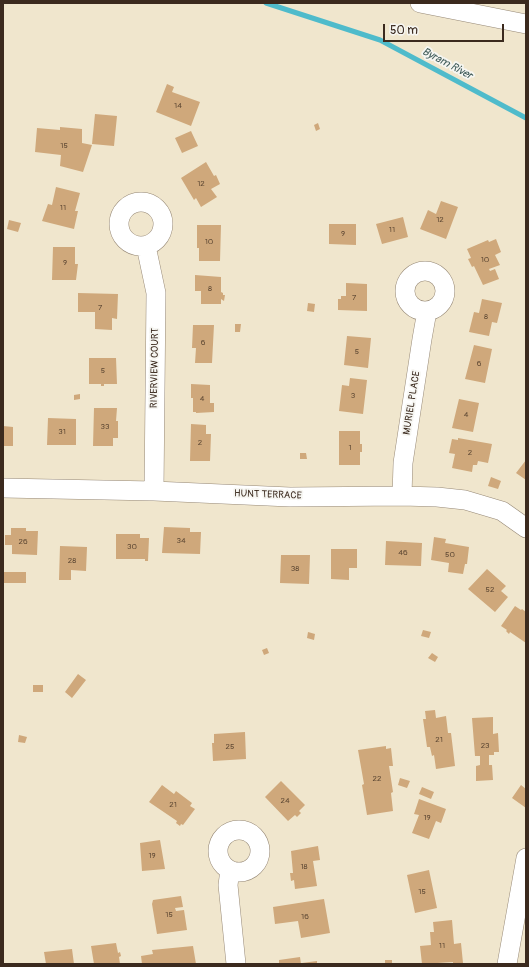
<!DOCTYPE html>
<style>
body{margin:0}
#map{position:relative;width:529px;height:967px;overflow:hidden;background:#f0e6cd;font-family:Pangolin,sans-serif}
canvas{display:block}
.frame{position:absolute;inset:0;border:4px solid #3b2a1e;pointer-events:none}
.scale{position:absolute;left:383px;top:24px;width:121px;height:18px;box-sizing:border-box;border:2px solid #3b2a1e;border-top:0;padding-left:5px;font-size:12px;line-height:14px;white-space:nowrap;color:#3b2a1e;-webkit-text-stroke:3px #f6f6f2;paint-order:stroke}
</style>
<div id="map">
<canvas width="529" height="967"></canvas>
<div class="frame"></div>
<div class="scale">50 m</div>
</div>
<script>
const ctx = document.querySelector('canvas').getContext('2d');
ctx.lineJoin = 'round';
function shape(rows) {
  const path = new Path2D();
  for (const r of rows) {
    if (r.length === 3) {
      path.moveTo(r[0] + r[2], r[1]);
      path.arc(r[0], r[1], r[2], 0, 2 * Math.PI);
      continue;
    }
    path.moveTo(r[0], r[1]);
    for (let i = 2; i < r.length; i += 2) path.lineTo(r[i], r[i + 1]);
  }
  return path;
}
function stroke(path, color, width, dash) {
  ctx.strokeStyle = color;
  ctx.lineWidth = width;
  ctx.lineCap = dash ? 'butt' : 'round';
  ctx.setLineDash(dash || []);
  ctx.stroke(path);
}
function fill(path, color) {
  ctx.fillStyle = color;
  ctx.fill(path, 'evenodd');
}
function write(font, color, halo, rows, align = 'center') {
  ctx.font = font + ' Pangolin,sans-serif';
  ctx.lineWidth = 3.5;
  ctx.setLineDash([]);
  ctx.textBaseline = 'middle';
  ctx.strokeStyle = halo;
  ctx.fillStyle = color;
  for (const [text, x, y, turn = 0] of rows) {
    ctx.save();
    ctx.translate(x, y);
    ctx.rotate((+turn || 0) * Math.PI / 180);
    ctx.textAlign = isNaN(turn) ? turn : align;
    if (halo) ctx.strokeText(text, 0, 0);
    ctx.fillText(text, 0, 0);
    ctx.restore();
  }
}
stroke(shape([
 [266,3,380,40,526,118]
]), '#4fbbcb', 5);
fill(shape([
 [167,84,174,87,172,92,200,102,191,126,156,112],
 [95,114,117,116,114,146,92,144],
 [318,123,320,129,316,131,314,125],
 [60,127,82,129,82,143,92,145,83,172,60,166,61,155,35,152,37,128,60,130],
 [191,131,198,146,182,153,175,138],
 [206,162,214,176,216,175,220,184,211,189,217,197,201,207,196,198,194,200,181,178],
 [56,187,80,193,75,211,78,211,74,229,42,221,48,204,52,205],
 [441,201,458,207,446,239,420,229,428,210,436,214],
 [403,217,408,237,382,244,376,224],
 [9,220,21,223,18,232,7,229],
 [329,224,356,224,356,245,329,244],
 [197,225,221,225,220,261,199,261,199,248,197,248],
 [496,239,501,252,495,255,500,265,489,269,490,271,495,269,499,279,483,285,474,266,472,267,468,259,471,258,467,249,488,240,489,242],
 [53,247,75,247,75,264,78,264,76,280,52,280],
 [195,275,221,277,221,292,223,293,223,295,225,295,224,301,221,299,221,304,201,304,201,291,195,291],
 [346,283,367,284,367,311,338,310,338,299,341,299,341,296,346,296],
 [78,293,118,294,117,319,112,318,112,330,95,329,95,312,78,312],
 [482,299,502,303,497,323,492,322,489,336,469,332,474,312,479,313],
 [308,303,315,304,314,312,307,311],
 [235,324,241,324,240,332,235,332],
 [193,325,214,325,212,363,195,363,196,348,192,348],
 [347,336,371,338,368,368,344,365],
 [474,345,492,349,485,383,465,379],
 [89,358,116,358,117,384,104,384,104,386,101,386,101,384,89,384],
 [350,378,367,380,363,414,339,411,342,385,349,386],
 [191,384,210,385,210,403,214,403,214,412,196,413,196,412,193,412,193,398,191,398],
 [80,394,80,399,74,400,74,395],
 [459,399,479,403,473,432,452,428],
 [94,408,117,408,116,421,118,421,118,438,113,438,113,446,93,446],
 [48,418,76,419,76,445,47,445],
 [191,424,206,425,206,434,211,434,210,461,190,461],
 [3,426,13,427,13,446,3,446],
 [339,431,360,431,360,444,362,444,362,452,360,452,360,465,339,465],
 [458,438,492,444,488,463,478,461,477,465,473,465,472,472,452,468,455,454,449,453,452,439,458,440],
 [300,453,306,453,307,459,300,459],
 [526,460,526,480,516,473],
 [491,477,501,481,498,489,488,486],
 [164,527,190,528,190,532,201,532,200,554,162,553],
 [11,528,26,528,26,531,38,531,37,555,12,554,12,545,5,545,5,535,11,535],
 [116,534,140,534,140,538,149,538,148,561,145,561,145,559,116,559],
 [434,537,446,539,445,543,469,547,467,564,465,564,463,574,448,572,449,563,431,560],
 [386,541,422,543,421,566,385,565],
 [60,546,87,547,86,571,71,570,71,580,59,580],
 [331,549,357,549,357,568,349,568,349,580,331,579],
 [281,555,310,555,309,584,280,583],
 [487,569,506,586,501,591,508,597,495,612,468,589],
 [4,572,26,572,26,583,4,583],
 [515,606,521,610,522,609,526,612,526,643,510,632,509,634,506,631,507,630,501,626],
 [423,630,431,632,429,638,421,636],
 [308,632,315,634,314,640,307,638],
 [267,648,269,653,264,655,262,650],
 [432,653,438,657,435,662,428,658],
 [78,674,86,680,72,698,65,692],
 [33,685,43,685,43,692,33,692],
 [435,710,436,718,446,716,448,733,451,733,455,766,436,769,434,755,432,756,430,747,427,747,423,719,426,719,425,711],
 [493,717,493,734,498,733,499,752,494,752,494,755,489,755,489,765,492,765,493,780,476,781,476,766,480,765,480,756,475,756,472,718],
 [245,732,246,759,213,761,212,743,214,743,214,734],
 [19,735,27,737,25,743,18,742],
 [386,746,386,749,391,748,393,766,389,766,393,792,391,793,393,811,367,815,362,785,364,784,358,750],
 [400,778,410,781,407,788,398,785],
 [281,781,305,805,299,811,301,813,297,817,295,815,288,821,265,797],
 [162,785,174,794,176,791,192,803,190,806,195,809,183,825,181,824,180,826,176,823,177,821,149,802],
 [521,785,526,789,526,808,512,798],
 [422,787,434,792,431,799,419,794],
 [419,799,446,809,441,823,436,821,429,839,412,833,419,815,414,814],
 [160,840,165,869,142,871,140,843],
 [318,846,320,860,313,861,317,886,295,889,294,880,291,881,290,873,293,873,291,851],
 [429,870,437,908,415,913,407,875],
 [181,896,183,907,175,908,176,911,184,910,187,930,157,934,152,904,153,900],
 [324,899,330,933,301,938,298,921,275,924,273,907],
 [452,920,454,944,461,943,463,963,453,964,453,962,422,964,420,946,431,945,430,932,434,932,433,922],
 [116,943,118,953,120,952,121,956,119,957,120,964,94,964,91,946],
 [193,946,196,964,142,964,141,956,153,954,152,950],
 [72,949,74,964,46,964,44,952],
 [300,957,301,964,279,964,279,960],
 [385,960,392,960,392,964,385,964],
 [317,961,317,964,302,964,302,963]
]), '#cfa87b');
const minor = shape([
 [420,3,526,24],
 [141,224,22],
 [146,246,156,293,154,491],
 [425,291,20],
 [3,488,154,491,290,497,402,496,437,497,465,500,502,511,526,528],
 [402,496,403,463,422,339,427,311],
 [239,851,21],
 [230,870,228,885,236,964],
 [507,964,526,858]
]);
stroke(minor, '#968876', 20);
stroke(minor, '#fff', 19);
write('8px', '#604a35', null, [
 ["14",178,106],
 ["15",64,146],
 ["12",201,184],
 ["11",63,208],
 ["12",440,220],
 ["11",392,230],
 ["9",343,234],
 ["10",209,242],
 ["10",485,260],
 ["9",65,263],
 ["8",210,289],
 ["7",354,298],
 ["7",100,308],
 ["8",486,317],
 ["6",203,343],
 ["5",357,352],
 ["6",479,364],
 ["5",103,371],
 ["3",353,396],
 ["4",202,399],
 ["4",466,415],
 ["33",105,427],
 ["31",62,432],
 ["2",200,443],
 ["1",350,448],
 ["2",470,453],
 ["34",181,541],
 ["26",23,542],
 ["30",132,547],
 ["46",403,553],
 ["50",450,555],
 ["28",72,561],
 ["38",295,569],
 ["52",490,590],
 ["21",439,740],
 ["23",485,746],
 ["25",230,747],
 ["22",377,779],
 ["24",285,801],
 ["21",173,805],
 ["19",427,818],
 ["19",152,856],
 ["18",304,867],
 ["15",422,892],
 ["15",169,915],
 ["16",305,917],
 ["11",442,946]
]);
write('10px', '#3b2a1e', '#f6f6f2', [
 ["RIVERVIEW COURT",155,368,-89],
 ["MURIEL PLACE",412,403,-81],
 ["HUNT TERRACE",268,495,2]
]);
write('italic 11px', '#425d5b', '#f6f6f2', [
 ["Byram River",447,64,28]
]);
</script>
